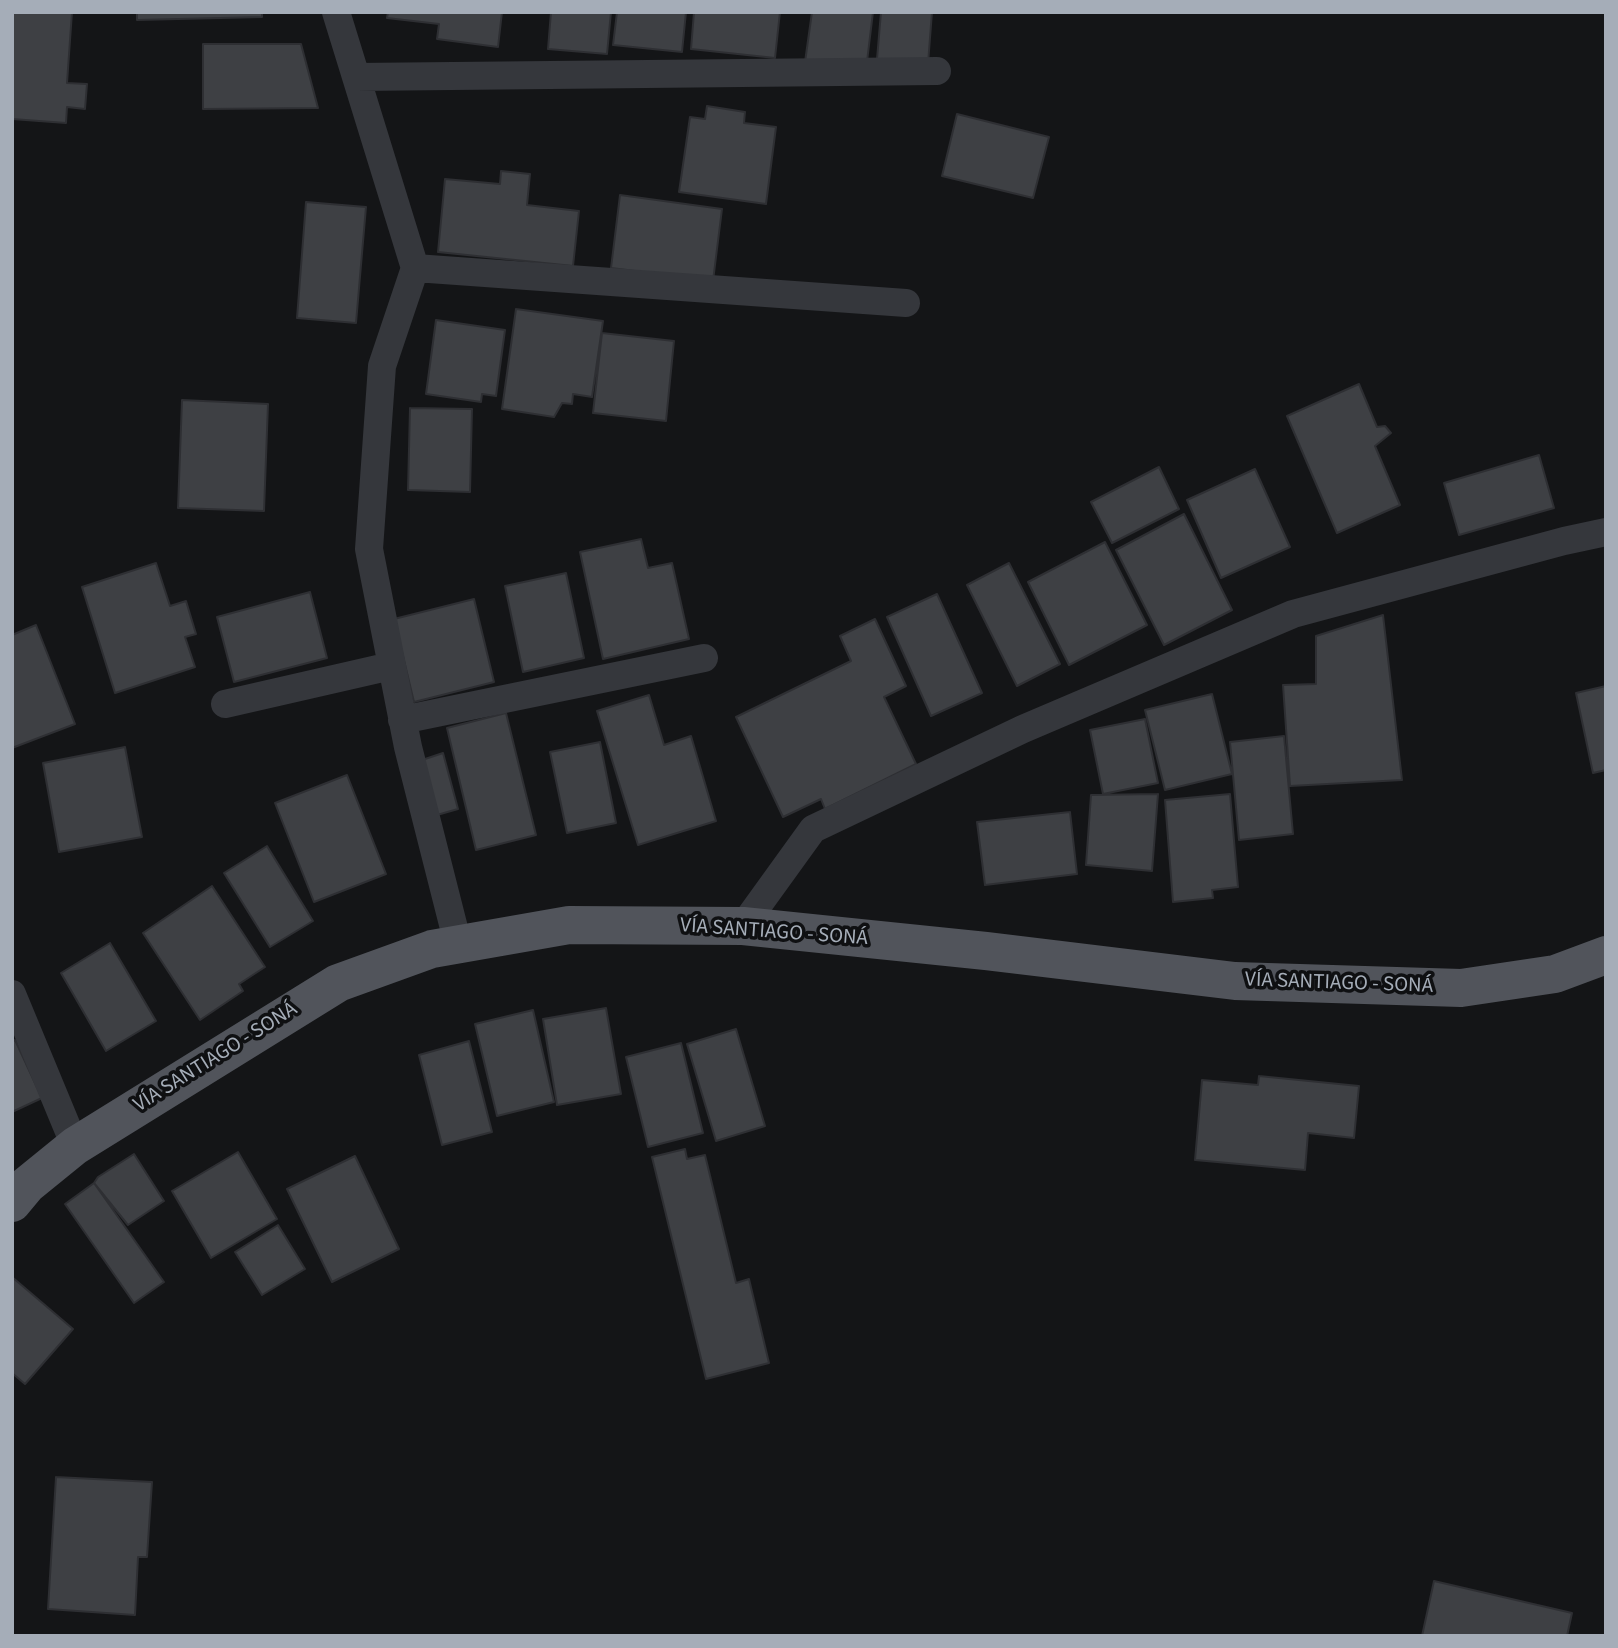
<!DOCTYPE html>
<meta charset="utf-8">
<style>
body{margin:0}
#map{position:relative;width:1618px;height:1648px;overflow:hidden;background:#141517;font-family:"Source Sans 3",sans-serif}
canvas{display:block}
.frame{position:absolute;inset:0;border:14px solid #a5adb8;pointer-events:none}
</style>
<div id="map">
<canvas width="1618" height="1648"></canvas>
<div class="frame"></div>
</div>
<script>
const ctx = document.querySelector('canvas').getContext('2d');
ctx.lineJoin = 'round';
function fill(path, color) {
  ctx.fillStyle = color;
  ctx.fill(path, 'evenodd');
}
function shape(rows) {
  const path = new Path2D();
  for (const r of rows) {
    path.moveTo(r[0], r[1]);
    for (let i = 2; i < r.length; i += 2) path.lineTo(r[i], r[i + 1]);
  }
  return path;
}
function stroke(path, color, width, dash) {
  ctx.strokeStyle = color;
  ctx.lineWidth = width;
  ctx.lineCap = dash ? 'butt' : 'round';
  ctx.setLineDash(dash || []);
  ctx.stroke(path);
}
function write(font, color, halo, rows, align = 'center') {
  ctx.font = font + ' "Source Sans 3",sans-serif';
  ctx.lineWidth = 7;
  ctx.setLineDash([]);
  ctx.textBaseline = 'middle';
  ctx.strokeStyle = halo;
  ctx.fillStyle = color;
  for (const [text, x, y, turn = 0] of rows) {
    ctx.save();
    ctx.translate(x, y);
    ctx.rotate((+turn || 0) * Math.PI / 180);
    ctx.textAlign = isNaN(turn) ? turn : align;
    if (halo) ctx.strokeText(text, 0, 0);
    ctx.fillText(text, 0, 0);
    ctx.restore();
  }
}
const building = shape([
 [12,12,72,12,67,83,87,84,85,109,67,107,66,123,12,119,12,12],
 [137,12,262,12,262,17,137,20,137,12],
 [388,12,502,12,498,47,437,39,439,24,387,18,388,12],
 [551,12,611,12,607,54,548,49,551,12],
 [617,12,686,12,682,52,613,45,617,12],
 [694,12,780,12,775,58,691,49,694,12],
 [812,12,873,12,866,70,805,62,812,12],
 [881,12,932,12,928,64,877,59,881,12],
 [203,44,301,44,318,108,203,109,203,44],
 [707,106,745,112,744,123,776,127,766,204,679,192,690,117,705,119,707,106],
 [957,114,1049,137,1033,198,942,176,957,114],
 [501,171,530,174,527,205,579,211,573,266,438,252,445,179,500,184,501,171],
 [620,195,722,209,713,281,611,268,620,195],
 [306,202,366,207,356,323,297,318,306,202],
 [516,309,603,321,592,397,573,394,572,404,562,403,554,417,502,409,516,309],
 [436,320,505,330,496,396,482,394,481,402,426,394,436,320],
 [602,333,674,341,666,421,593,413,602,333],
 [1359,384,1377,427,1385,426,1391,433,1375,446,1400,505,1337,533,1287,416,1359,384],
 [182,400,268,404,264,511,178,508,182,400],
 [410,408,472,409,470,492,408,490,410,408],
 [1539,455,1554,508,1459,535,1444,483,1539,455],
 [1159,467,1179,509,1112,543,1091,502,1159,467],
 [1255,469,1290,547,1221,578,1187,500,1255,469],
 [1184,514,1232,610,1164,645,1116,550,1184,514],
 [641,539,648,568,672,563,689,639,603,659,580,552,641,539],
 [1105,542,1147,625,1069,665,1028,582,1105,542],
 [156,563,170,606,186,601,196,634,185,637,195,667,115,693,82,587,156,563],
 [1009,563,1060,664,1017,686,967,585,1009,563],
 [566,573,584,658,523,672,505,586,566,573],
 [310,592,327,658,234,682,217,617,310,592],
 [937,594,982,693,931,716,887,617,937,594],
 [474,599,494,682,414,702,394,619,474,599],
 [1383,615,1402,780,1290,786,1283,685,1316,684,1316,636,1383,615],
 [875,619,906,686,884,697,916,764,825,809,821,799,783,817,736,717,851,661,840,636,875,619],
 [36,625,75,724,12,748,12,635,36,625],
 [1606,686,1606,770,1593,773,1576,693,1606,686],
 [1212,694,1232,774,1165,790,1145,710,1212,694],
 [649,695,664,745,691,736,716,821,638,845,597,711,649,695],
 [506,713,536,835,476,850,447,728,506,713],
 [1145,719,1158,783,1103,794,1090,730,1145,719],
 [1284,736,1293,834,1239,840,1230,742,1284,736],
 [600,742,616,823,567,833,550,752,600,742],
 [125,747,142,837,59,852,43,763,125,747],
 [443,753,458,809,437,815,422,760,443,753],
 [347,775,386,874,314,902,275,803,347,775],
 [1158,794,1152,871,1086,865,1091,795,1158,794],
 [1230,794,1238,887,1212,890,1213,898,1173,902,1165,800,1230,794],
 [1070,812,1077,874,985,885,977,822,1070,812],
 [267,846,313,921,270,947,224,873,267,846],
 [212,886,265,967,239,984,243,991,200,1020,143,933,212,886],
 [110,943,156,1021,106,1051,61,973,110,943],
 [606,1008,621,1094,557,1105,543,1019,606,1008],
 [533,1010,554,1102,497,1116,475,1024,533,1010],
 [736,1029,765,1126,716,1141,687,1044,736,1029],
 [15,1040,42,1098,12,1112,12,1042,15,1040],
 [469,1041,492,1132,442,1145,419,1055,469,1041],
 [681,1043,703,1133,648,1147,626,1057,681,1043],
 [1259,1076,1359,1086,1354,1138,1308,1133,1305,1170,1195,1160,1202,1080,1258,1085,1259,1076],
 [685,1149,687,1159,705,1155,736,1283,749,1279,769,1363,706,1379,652,1157,685,1149],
 [238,1152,277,1219,211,1258,172,1191,238,1152],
 [134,1154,164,1201,128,1225,94,1183,98,1177,134,1154],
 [355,1156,399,1249,332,1282,287,1189,355,1156],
 [94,1183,164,1282,134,1303,65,1204,94,1183],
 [278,1225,305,1269,262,1295,235,1252,278,1225],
 [12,1277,73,1329,25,1384,12,1373,12,1277],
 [56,1477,152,1482,147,1557,138,1557,135,1615,48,1609,56,1477],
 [1434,1581,1572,1613,1567,1636,1422,1636,1434,1581]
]);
fill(building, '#3e4044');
stroke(building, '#2e2f33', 2);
stroke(shape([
 [336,12,415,268,382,366,369,549,408,747,458,944],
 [356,77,937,71],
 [415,268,906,303],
 [225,704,391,666],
 [402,720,704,658],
 [743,926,813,829,1023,729,1293,614,1564,541,1606,532],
 [12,994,75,1146]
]), '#35373c', 28);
stroke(shape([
 [12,1203,27,1185,75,1146,338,983,432,949,569,925,743,926,986,951,1235,981,1461,988,1555,974,1606,955]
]), '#51545b', 38);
write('21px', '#a5adb8', '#0f1012', [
 ["VÍA SANTIAGO - SONÁ",774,933,4],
 ["VÍA SANTIAGO - SONÁ",1339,984,2],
 ["VÍA SANTIAGO - SONÁ",216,1058,-32]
]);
</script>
